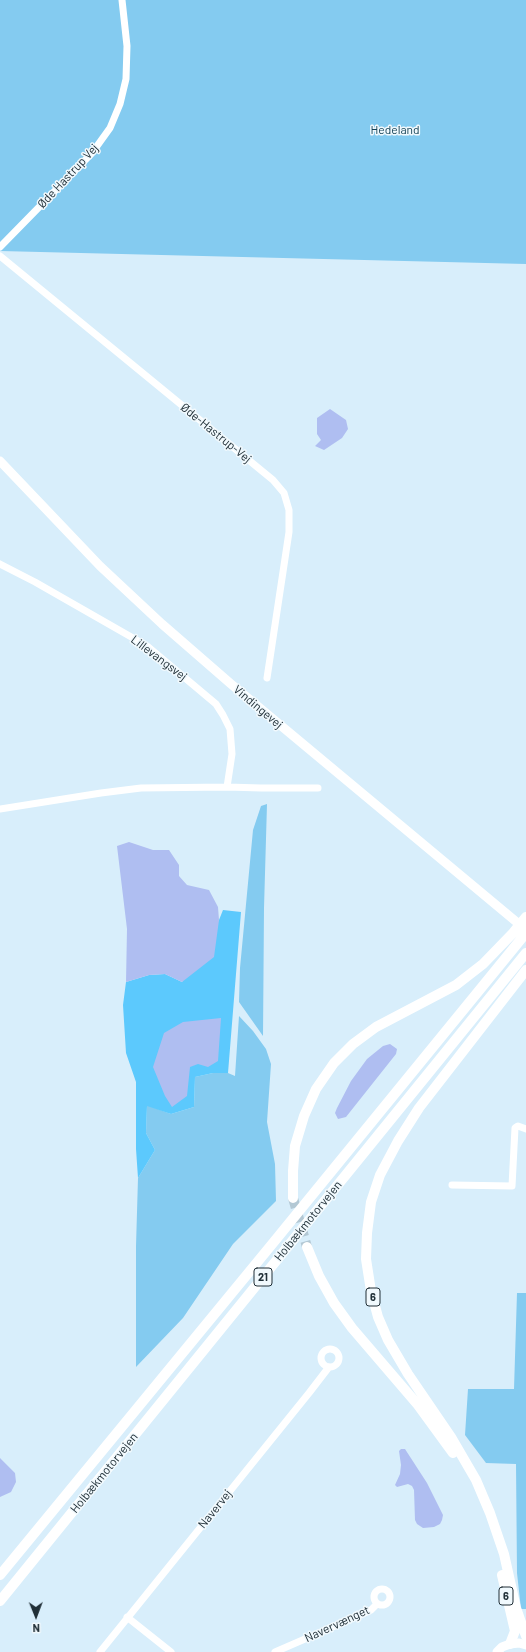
<!DOCTYPE html>
<meta charset="utf-8">
<style>
body{margin:0}
#map{position:relative;width:526px;height:1652px;overflow:hidden;background:#d8eefb;font-family:Barlow,sans-serif}
canvas{display:block}
.north{position:absolute;left:16px;top:1596px;width:40px;height:40px;-webkit-text-stroke:3px #f1f9fd;paint-order:stroke;rotate:179deg;font-size:11px;font-weight:700;line-height:16px;text-align:center;color:#202f37}
.north::after{content:'';display:block;margin:auto;width:14px;height:18px;background:#202f37;clip-path:polygon(50% 0,100% 100%,50% 72%,0 100%)}
</style>
<div id="map">
<canvas width="526" height="1652"></canvas>
<div class="north">N</div>
</div>
<script>
const ctx = document.querySelector('canvas').getContext('2d');
ctx.lineJoin = 'round';
function fill(path, color) {
  ctx.fillStyle = color;
  ctx.fill(path, 'evenodd');
}
function shape(rows) {
  const path = new Path2D();
  for (const r of rows) {
    if (r.length === 3) {
      path.moveTo(r[0] + r[2], r[1]);
      path.arc(r[0], r[1], r[2], 0, 2 * Math.PI);
      continue;
    }
    path.moveTo(r[0], r[1]);
    for (let i = 2; i < r.length; i += 2) path.lineTo(r[i], r[i + 1]);
  }
  return path;
}
function stroke(path, color, width, dash) {
  ctx.strokeStyle = color;
  ctx.lineWidth = width;
  ctx.lineCap = dash ? 'butt' : 'round';
  ctx.setLineDash(dash || []);
  ctx.stroke(path);
}
function write(font, color, halo, rows, align = 'center') {
  ctx.font = font + ' Barlow,sans-serif';
  ctx.lineWidth = 3;
  ctx.setLineDash([]);
  ctx.textBaseline = 'middle';
  ctx.strokeStyle = halo;
  ctx.fillStyle = color;
  for (const [text, x, y, turn = 0] of rows) {
    ctx.save();
    ctx.translate(x, y);
    ctx.rotate((+turn || 0) * Math.PI / 180);
    ctx.textAlign = isNaN(turn) ? turn : align;
    if (halo) ctx.strokeText(text, 0, 0);
    ctx.fillText(text, 0, 0);
    ctx.restore();
  }
}
fill(shape([
 [0,0,526,0,526,264,0,251],
 [267,804,264,908,263,1036,239,1002,240,968,253,830,261,806],
 [239,1016,253,1031,266,1049,271,1064,267,1122,275,1164,276,1201,233,1244,183,1318,136,1367,136,1246,138,1178,155,1150,146,1133,147,1105,171,1114,194,1107,195,1077,213,1073,228,1073,235,1076],
 [517,1293,526,1293,526,1609,521,1609,517,1573,516,1464,486,1463,465,1435,468,1389,514,1389]
]), '#84cbf0');
fill(shape([
 [223,910,241,912,228,1073,213,1073,195,1077,194,1107,171,1114,147,1106,146,1133,155,1150,138,1178,136,1149,136,1082,126,1053,123,1005,126,982,149,975,165,974,182,982,219,920]
]), '#5cc9fd');
fill(shape([
 [330,409,346,420,348,429,342,438,324,450,315,446,321,440,317,434,317,418],
 [129,842,153,850,169,850,179,865,179,876,187,885,209,890,218,907,219,920,214,957,182,982,165,974,149,975,126,982,127,929,117,846],
 [221,1018,218,1061,208,1067,198,1064,190,1067,187,1096,172,1107,165,1096,153,1067,164,1033,183,1022],
 [390,1044,397,1049,396,1054,346,1117,338,1119,335,1113,337,1108,351,1081,367,1059,383,1046],
 [401,1449,405,1449,427,1483,443,1515,442,1520,440,1524,434,1527,423,1528,417,1524,415,1520,414,1490,412,1486,408,1484,397,1487,395,1485,400,1474,401,1465,399,1451],
 [0,1458,15,1473,16,1482,11,1492,0,1497]
]), '#afbef1');
stroke(shape([
 [293,1198,307,1247]
]), '#b3c8d4', 10, [10, 5]);
stroke(shape([
 [0,247,92,153,110,128,120,104,126,79,127,46,122,0],
 [0,256,273,480,284,493,289,510,289,532,267,678],
 [0,564,35,582,147,646,216,704,223,715,230,729,232,754,227,787,141,788,101,793,0,809],
 [227,787,261,788,318,788],
 [452,1185,512,1186,515,1128,518,1126,526,1129],
 [330,1358,9],
 [382,1597,8],
 [127,1617,171,1652],
 [100,1652,309,1393,329,1367],
 [275,1652,351,1619,371,1610,377,1604]
]), '#fff', 7);
stroke(shape([
 [0,461,100,566,162,624,231,684,525,929],
 [497,1652,502,1647,510,1644,519,1643,526,1645]
]), '#fff', 9);
stroke(shape([
 [526,970,419,1108,398,1141,380,1175,371,1202,367,1233,366,1259,371,1291,378,1317,388,1340,408,1374,451,1437,476,1480,490,1513,504,1554,516,1608,526,1636],
 [293,1198,293,1171,295,1146,304,1116,316,1089,334,1063,353,1044,376,1027,456,985,483,964,513,933,526,917],
 [307,1247,319,1276,334,1303,352,1328,418,1405,453,1453],
 [0,1575,273,1243,526,933],
 [502,1575,515,1631,510,1644],
 [0,1601,526,953]
]), '#fff', 10);
for (const [x, y, w] of [
 [263,1277,18],
 [373,1297,14],
 [506,1596,14]
]) {
  const box = new Path2D();
  box.roundRect(x - w / 2, y - 9, w, 18, 3);
  ctx.fillStyle = '#f1f9fd';
  ctx.fill(box);
  stroke(box, '#202f37', 1);
}
write('bold 11px', '#202f37', null, [
 ["21",263,1277],
 ["6",373,1297],
 ["6",506,1596]
]);
write('12px', '#124156', '#f1f9fd', [
 ["Hedeland",395,130]
]);
write('12px', '#202f37', '#f1f9fd', [
 ["Øde Hastrup Vej",68,176,-47],
 ["Øde-Hastrup-Vej",216,433,39],
 ["Lillevangsvej",159,658,37],
 ["Vindingevej",258,707,40],
 ["Holbækmotorvejen",308,1221,-51],
 ["Holbækmotorvejen",104,1473,-51],
 ["Navervej",215,1509,-51],
 ["Navervænget",337,1624,-25]
]);
</script>
